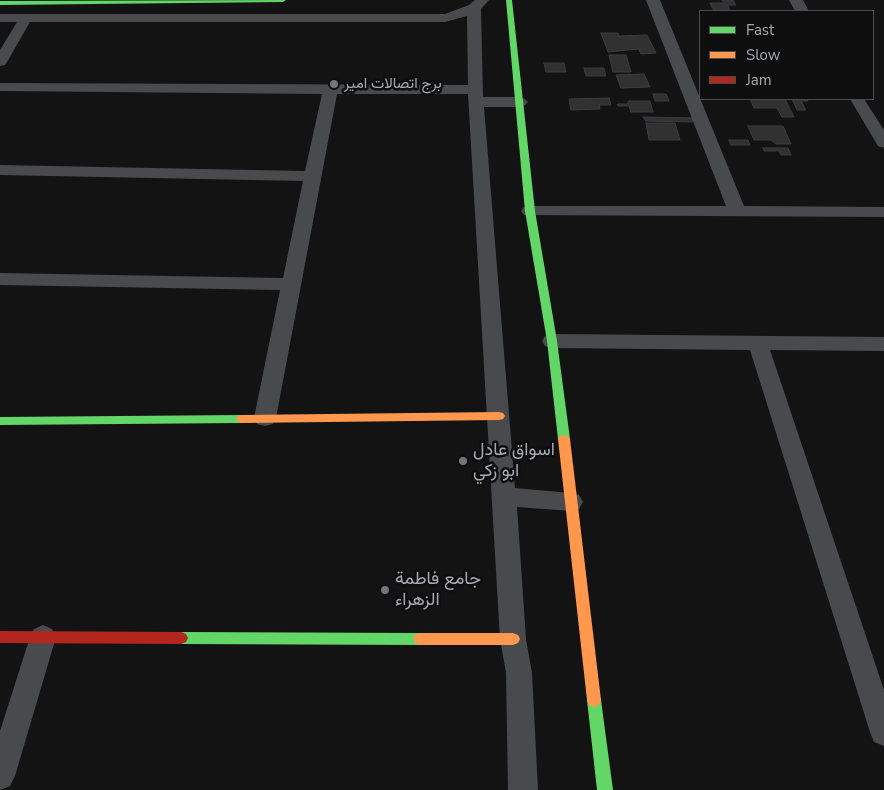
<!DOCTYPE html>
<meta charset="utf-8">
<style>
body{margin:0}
#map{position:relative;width:884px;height:790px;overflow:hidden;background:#131314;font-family:"Nunito Sans",sans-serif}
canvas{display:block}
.legend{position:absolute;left:699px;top:10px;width:175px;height:90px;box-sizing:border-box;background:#0e0e0f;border:1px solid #4b4c51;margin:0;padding:6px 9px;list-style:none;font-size:15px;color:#a6a9b3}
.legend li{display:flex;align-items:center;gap:10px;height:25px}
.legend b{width:25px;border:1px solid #4b4c51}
</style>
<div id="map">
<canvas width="884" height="790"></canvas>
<ul class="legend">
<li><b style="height:6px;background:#63d668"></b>Fast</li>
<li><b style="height:6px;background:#ff974d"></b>Slow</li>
<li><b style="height:6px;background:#b3261e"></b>Jam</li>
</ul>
</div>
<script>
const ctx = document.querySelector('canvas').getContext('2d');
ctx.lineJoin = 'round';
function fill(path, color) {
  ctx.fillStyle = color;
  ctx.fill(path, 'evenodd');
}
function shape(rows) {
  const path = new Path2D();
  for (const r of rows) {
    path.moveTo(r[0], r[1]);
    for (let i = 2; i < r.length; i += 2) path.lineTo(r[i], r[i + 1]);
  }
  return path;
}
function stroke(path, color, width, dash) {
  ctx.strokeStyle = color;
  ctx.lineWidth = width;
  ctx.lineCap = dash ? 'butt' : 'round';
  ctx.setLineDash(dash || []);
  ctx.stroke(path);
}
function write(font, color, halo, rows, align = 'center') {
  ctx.font = font + ' "Nunito Sans",Vazirmatn,sans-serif';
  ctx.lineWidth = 5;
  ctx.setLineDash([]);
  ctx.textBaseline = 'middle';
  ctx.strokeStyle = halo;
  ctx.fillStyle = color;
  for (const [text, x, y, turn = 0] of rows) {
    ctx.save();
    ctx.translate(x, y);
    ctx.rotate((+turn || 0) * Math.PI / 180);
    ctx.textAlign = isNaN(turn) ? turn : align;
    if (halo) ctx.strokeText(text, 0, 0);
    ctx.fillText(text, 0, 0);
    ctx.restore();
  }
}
const building = shape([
 [722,0,733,0,736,5,728,5,730,11,714,11,710,3,724,3,722,0],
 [601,33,618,33,619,36,647,35,656,53,641,54,639,49,608,52,601,33],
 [609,55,626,55,631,72,613,72,609,55],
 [544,63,564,63,566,72,546,72,544,63],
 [584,68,604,68,606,76,586,76,584,68],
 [644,74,650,87,621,88,616,75,644,74],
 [653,94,666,94,669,101,655,101,653,94],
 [609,98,611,105,599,105,600,109,571,110,569,99,609,98],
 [750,99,785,99,794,117,782,117,777,108,754,108,750,99],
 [792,99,807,99,808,101,801,101,806,110,797,110,792,99],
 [629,101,650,101,653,112,631,112,629,106,618,106,617,104,627,104,629,101],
 [643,117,692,118,693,122,646,121,643,117],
 [646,123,675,123,680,140,649,140,646,123],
 [748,126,783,126,791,144,776,144,771,140,754,140,748,126],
 [729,140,748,140,750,145,731,145,729,140],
 [763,148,788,148,791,155,781,155,779,151,764,151,763,148]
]);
fill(building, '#313132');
stroke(building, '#3c3d40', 1);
fill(shape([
 [475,0,489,0,481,9,483,97,520,97,525,99,528,102,525,105,520,107,484,107,515,488,571,493,579,495,583,502,579,509,571,511,517,507,526,639,532,673,538,790,508,790,506,673,500,639,468,94,337,94,276,418,273,424,265,426,257,424,254,418,280,290,0,285,0,273,283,278,303,181,0,175,0,165,305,171,322,94,0,91,0,83,468,85,467,16,445,22,30,22,7,62,5,65,0,66,0,50,17,22,0,22,0,14,445,14,469,5,475,0],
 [646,0,660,0,744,206,884,207,884,217,524,215,521,211,524,207,530,206,726,206,646,0],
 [789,0,803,0,809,11,795,11,789,0],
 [850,99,864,99,884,130,884,148,878,146,850,99],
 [552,334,884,337,884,351,770,350,884,690,884,746,874,742,870,732,750,350,552,348,545,346,542,341,545,336,552,334],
 [43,625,52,629,56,637,15,776,10,786,0,790,0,731,30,637,34,629,43,625]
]), '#494a4d');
fill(shape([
 [286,0,283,2,0,5,0,1,286,0],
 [506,0,512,0,535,211,557,341,570,439,568,442,564,443,560,442,558,439,547,341,525,211,506,0],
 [242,415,246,416,248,419,246,422,242,423,0,425,0,417,242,415],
 [181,632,420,633,425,635,427,639,425,643,420,645,181,644,176,642,174,638,176,634,181,632],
 [594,693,599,695,601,700,613,790,597,790,587,700,589,695,594,693]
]), '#63d668');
fill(shape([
 [499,412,503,413,505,416,503,419,499,420,242,423,238,422,236,419,238,416,242,415,499,412],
 [564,435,568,436,570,439,601,700,599,705,594,707,589,705,587,700,558,439,560,436,564,435],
 [420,633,513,633,518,635,520,639,518,643,513,645,420,645,415,643,413,639,415,635,420,633]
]), '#ff974d');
fill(shape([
 [0,631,181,632,186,634,188,638,186,642,181,644,0,643,0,631]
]), '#b3261e');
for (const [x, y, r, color] of [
 [334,84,5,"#73747b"],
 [463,461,5,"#73747b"],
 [385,590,5,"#73747b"]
]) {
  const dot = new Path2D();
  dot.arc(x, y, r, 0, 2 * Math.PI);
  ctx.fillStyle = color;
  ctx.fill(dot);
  stroke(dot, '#0e0e0f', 2);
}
write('15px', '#a6a9b3', '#0e0e0f', [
 ["برج اتصالات امير",344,84]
], 'left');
write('18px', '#a6a9b3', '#0e0e0f', [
 ["اسواق عادل",473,451],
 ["ابو زكي",473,472],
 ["جامع فاطمة",395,580],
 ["الزهراء",395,601]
], 'left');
</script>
